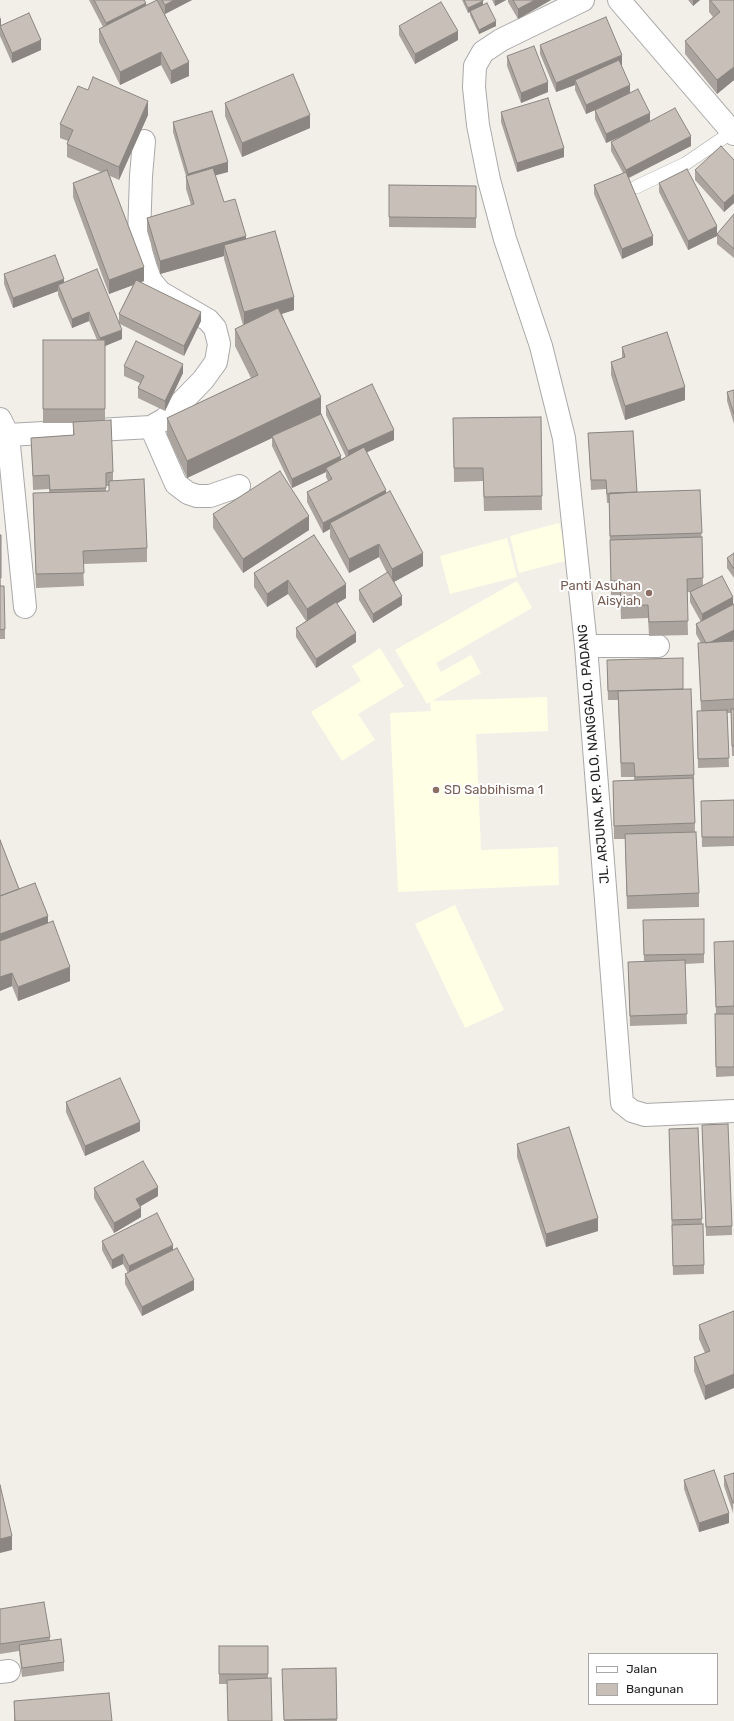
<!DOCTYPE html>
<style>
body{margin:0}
#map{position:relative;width:734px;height:1721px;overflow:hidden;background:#f2efe9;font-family:Rubik,sans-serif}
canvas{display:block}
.legend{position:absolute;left:588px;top:1653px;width:130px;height:52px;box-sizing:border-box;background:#fff;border:1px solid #a7a7a7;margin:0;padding:5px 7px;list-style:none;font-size:12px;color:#222}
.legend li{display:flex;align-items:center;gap:8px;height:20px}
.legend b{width:20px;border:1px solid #a7a7a7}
</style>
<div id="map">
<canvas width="734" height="1721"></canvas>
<ul class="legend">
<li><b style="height:5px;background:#fff"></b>Jalan</li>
<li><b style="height:11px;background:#c7bfb8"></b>Bangunan</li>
</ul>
</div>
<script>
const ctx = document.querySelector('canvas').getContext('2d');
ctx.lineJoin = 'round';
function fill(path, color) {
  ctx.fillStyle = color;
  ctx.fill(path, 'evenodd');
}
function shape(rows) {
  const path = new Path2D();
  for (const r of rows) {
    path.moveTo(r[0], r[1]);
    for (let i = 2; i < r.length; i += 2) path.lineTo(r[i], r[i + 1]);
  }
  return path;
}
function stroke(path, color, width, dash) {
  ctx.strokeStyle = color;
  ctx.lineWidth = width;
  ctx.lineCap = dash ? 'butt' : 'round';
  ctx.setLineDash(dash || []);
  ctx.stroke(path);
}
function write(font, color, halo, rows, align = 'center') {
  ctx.font = font + ' Rubik,sans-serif';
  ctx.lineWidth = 4;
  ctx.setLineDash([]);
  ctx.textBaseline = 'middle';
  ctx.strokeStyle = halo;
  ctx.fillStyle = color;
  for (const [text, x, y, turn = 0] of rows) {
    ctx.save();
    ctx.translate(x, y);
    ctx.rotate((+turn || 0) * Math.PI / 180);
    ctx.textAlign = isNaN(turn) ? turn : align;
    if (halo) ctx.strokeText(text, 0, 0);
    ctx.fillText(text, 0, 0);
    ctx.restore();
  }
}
fill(shape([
 [559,523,569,560,519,573,510,536],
 [507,538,517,577,450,594,440,556],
 [517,581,532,608,436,663,441,672,471,655,481,673,432,701,547,697,548,731,476,734,481,850,558,847,559,885,398,892,390,713,431,711,430,702,427,704,395,650],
 [380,648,404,686,358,714,375,740,342,761,311,712,361,681,352,666],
 [455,905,504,1010,465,1028,415,924]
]), '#ffffe5');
const service = shape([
 [636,187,685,164,732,132]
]);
const minor = shape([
 [583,0,501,40,483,52,475,66,474,87,478,125,489,180,505,239,541,346,564,438,586,646,622,1103,632,1111,645,1115,734,1111],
 [619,0,734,134],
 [144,141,141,176,139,236,141,251,146,268,151,281,160,292,208,320,215,328,219,344,216,362,203,380,165,419,151,427],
 [0,419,8,435,25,607],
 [8,435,151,427,176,484,188,493,197,496,210,496,239,486],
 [586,646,658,646],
 [0,1672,9,1671]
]);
stroke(service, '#a9a9a9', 14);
stroke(minor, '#a9a9a9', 24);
stroke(service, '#fff', 13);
stroke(minor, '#fff', 22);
fill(shape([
 [89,0,144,0,146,5,157,0,192,0,165,14,189,76,171,84,161,65,120,85,99,42,99,29,103,27],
 [462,0,483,0,483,4,496,26,479,34,470,15,470,12,468,13],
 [492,0,506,0,495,6],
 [508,0,551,0,518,19,508,2],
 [688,0,700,0,693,6],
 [709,0,734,0,734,80,717,94,685,54,685,41,713,17,709,12],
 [0,15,1,25,41,50,12,63,0,36],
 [399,26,458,40,415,64,399,35],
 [540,45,622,65,621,65,630,93,650,121,691,146,629,178,653,245,622,259,594,194,594,185,623,173,611,151,611,142,625,135,606,143,595,119,595,110,586,114,575,90,575,85,556,92,540,54],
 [507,56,548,92,521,103,507,66],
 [225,103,310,128,242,157,225,116],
 [501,112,564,157,517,172,501,122],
 [148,115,119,180,110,176,144,281,141,282,201,321,184,356,120,324,122,339,105,346,105,420,113,472,113,481,147,548,147,562,83,564,84,586,36,588,33,493,49,493,49,489,33,490,31,438,73,435,73,423,43,423,43,340,97,340,89,321,72,328,58,295,58,291,13,308,4,284,4,274,64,283,119,322,119,314,133,285,109,294,73,197,73,183,101,172,67,157,67,144,68,141,60,138,60,124],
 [106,486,109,486,109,491,106,491],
 [173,122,228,172,215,175,224,202,246,239,294,310,282,314,321,414,341,459,346,457,326,415,326,406,394,440,366,452,423,566,394,582,402,605,373,623,359,600,359,590,387,573,379,557,349,573,330,537,330,529,323,533,307,502,307,492,328,481,326,477,326,472,292,488,272,446,272,438,187,478,167,435,167,418,251,378,235,346,235,329,243,325,224,259,224,256,160,274,147,231,147,218,191,205,186,189,186,176,173,132],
 [734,160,734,203,724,212,695,180,695,170],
 [659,183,717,234,734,214,734,258,717,244,717,236,688,250,659,192],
 [389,185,476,186,476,228,389,227],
 [622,347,685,400,625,420,611,375,611,362,622,358],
 [124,366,183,373,165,411,138,398,138,388,140,383,124,376],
 [734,390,734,424,727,401,727,392],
 [541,417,542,510,484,511,483,481,454,482,453,418],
 [633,431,637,492,700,490,703,585,733,605,734,604,734,640,731,641,734,641,734,756,732,756,731,713,727,713,729,767,698,768,697,711,701,711,698,643,701,643,696,634,696,624,701,622,690,602,690,592,687,592,688,635,649,636,648,618,621,619,620,595,611,595,609,503,607,503,606,489,591,490,588,433],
 [213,514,309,530,243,573,213,528],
 [0,533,1,586,5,629,5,639,0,639],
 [314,535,346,598,337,603,356,642,316,668,296,637,296,628,306,621,288,594,267,607,254,587,254,573],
 [734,553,734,578,727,568,727,558],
 [607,669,683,689,694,775,695,832,699,893,699,907,627,909,625,839,614,839,613,781,634,780,634,777,621,777,618,700,608,700],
 [734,800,734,846,702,847,701,801],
 [0,840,19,889,48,923,70,981,18,1001,12,986,0,991],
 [704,919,704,963,685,964,687,1024,630,1026,628,962,644,962,643,920],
 [734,941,734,1076,716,1077,715,1024,716,1014,714,956],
 [66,1102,140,1131,85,1156,66,1112],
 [702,1125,732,1226,732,1235,706,1236],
 [698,1128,702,1224,704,1265,704,1274,673,1275,669,1129],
 [517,1144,598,1231,546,1247,517,1157],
 [94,1188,158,1196,140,1206,141,1217,114,1233,94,1198],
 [102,1241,173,1250,194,1290,142,1316,125,1284,125,1274,128,1273,123,1264,112,1269,102,1250],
 [734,1311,705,1400,694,1371,694,1357,705,1353,699,1339,699,1325],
 [734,1473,733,1513,724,1486,724,1476],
 [684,1480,729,1523,699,1532,684,1489],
 [0,1609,50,1637,50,1641,64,1662,64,1671,22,1677,19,1651,0,1654],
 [219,1646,268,1646,268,1678,272,1721,228,1721,227,1684,219,1684],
 [336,1668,337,1721,284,1721,282,1669],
 [14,1701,112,1721,14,1721]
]), '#aba49e');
fill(shape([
 [174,0,192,0,165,14,165,5],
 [495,0,506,0,495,6],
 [535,0,551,0,518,19,518,9],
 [693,0,700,0,693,6],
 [483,1,483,6,470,11,470,12,468,13,468,8],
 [146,3,146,12,106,33,106,23],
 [1,18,1,27,0,27,0,19],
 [496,21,496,26,479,34,479,30],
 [458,31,458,40,415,64,415,54],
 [41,40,41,50,12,63,12,53],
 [161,52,161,65,120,85,120,72],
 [622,55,622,65,576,84,575,80,575,85,556,92,556,83],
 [189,62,189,76,171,84,171,71],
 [734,67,734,80,717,94,717,80],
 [548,82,548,92,521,103,521,93],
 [630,85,630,95,586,114,586,105],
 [148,101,148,115,119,180,119,167],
 [650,113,650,123,606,143,606,134],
 [310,115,310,128,242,157,242,143],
 [691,136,691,146,626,179,626,170],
 [564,148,564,157,517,172,517,163],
 [228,162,228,172,188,183,188,174],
 [734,194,734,203,724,212,724,203],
 [717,226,717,236,688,250,688,241],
 [246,236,246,249,224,245,224,256,160,274,160,261],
 [653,236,653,245,622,259,622,249],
 [144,267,144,281,109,294,109,280],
 [64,279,64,289,58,285,58,291,13,308,13,298],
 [294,297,294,310,244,325,244,312],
 [89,312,89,321,72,328,72,319],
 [201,312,201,321,184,356,184,346],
 [122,330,122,339,105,346,105,423,105,346,100,348,100,338],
 [183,364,183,373,165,411,165,401],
 [685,387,685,400,625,420,625,406],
 [321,397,321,414,272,436,272,438,187,478,187,461],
 [394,430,394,440,348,461,348,451],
 [341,456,341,465,326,468,326,472,292,488,292,479],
 [386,490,386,500,330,523,330,529,323,533,323,523],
 [309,516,309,530,243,573,243,559],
 [379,544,379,557,349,573,349,559],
 [423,553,423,566,392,583,392,569],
 [288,580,288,594,267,607,267,594],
 [346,584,346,598,307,622,307,609],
 [402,596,402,605,373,623,373,614],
 [733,597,733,607,702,623,702,614],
 [734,630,734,640,707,654,707,644],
 [356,633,356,642,316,668,316,659],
 [48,916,48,930,0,948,0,934],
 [70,967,70,981,18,1001,18,987],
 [12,973,12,986,0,991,0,977],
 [140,1122,140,1131,85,1156,85,1146],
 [158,1187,158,1196,136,1209,136,1199],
 [141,1208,141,1217,114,1233,114,1223],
 [598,1218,598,1231,546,1247,546,1234],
 [173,1245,173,1254,129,1276,129,1266],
 [123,1254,123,1264,112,1269,112,1260],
 [194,1280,194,1290,142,1316,142,1307],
 [734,1374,734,1388,705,1400,705,1386],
 [729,1513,729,1523,699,1532,699,1523],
 [12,1536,12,1550,0,1553,0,1539]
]), '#8b8681');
const building = shape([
 [94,0,144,0,146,3,106,23,94,0],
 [157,0,189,62,171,71,161,52,120,72,99,29,157,0],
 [162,0,174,0,165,5,162,0],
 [464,0,483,0,483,1,468,8,464,0],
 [513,0,535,0,518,9,513,0],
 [710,0,734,0,734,67,717,80,685,41,720,12,710,0],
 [441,2,458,31,415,54,399,26,441,2],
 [487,3,496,21,479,30,470,11,487,3],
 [29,13,41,40,12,53,0,26,29,13],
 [606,17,622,55,556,83,540,45,606,17],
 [534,46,548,82,521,93,507,56,534,46],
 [619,60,630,85,586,105,575,80,619,60],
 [293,74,310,115,242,143,225,103,293,74],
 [93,77,148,101,119,167,67,144,73,130,60,124,78,86,88,90,93,77],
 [638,89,650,113,606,134,595,110,638,89],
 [548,98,564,148,517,163,501,112,548,98],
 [675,108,691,136,626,170,611,142,675,108],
 [212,111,228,162,188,174,173,122,212,111],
 [721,146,734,160,734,194,724,203,695,170,721,146],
 [213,168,224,202,235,199,246,236,160,261,147,218,194,204,186,176,213,168],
 [687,169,717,226,688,241,659,183,687,169],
 [107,170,144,267,109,280,73,183,107,170],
 [626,172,653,236,622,249,594,185,626,172],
 [389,185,476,186,476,218,389,217,389,185],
 [734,214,734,249,717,234,734,214],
 [275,231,294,297,244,312,224,245,275,231],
 [55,255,64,279,13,298,4,274,55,255],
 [97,269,122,330,100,338,89,312,72,319,58,285,97,269],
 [136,280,201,312,184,346,119,314,136,280],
 [278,308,321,397,187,461,167,418,258,375,235,329,278,308],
 [667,332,685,387,625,406,611,362,625,357,622,347,667,332],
 [43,340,105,340,105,409,43,409,43,340],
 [136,341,183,364,165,401,138,388,144,376,124,366,136,341],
 [372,384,394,430,348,451,326,406,372,384],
 [734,390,734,414,727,392,734,390],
 [321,414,341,456,292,479,272,436,321,414],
 [541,417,542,496,484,497,483,468,454,468,453,418,541,417],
 [111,420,113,472,106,473,106,488,50,490,49,475,33,476,31,438,74,435,73,422,111,420],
 [633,431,637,492,607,494,606,480,591,480,588,433,633,431],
 [364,447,386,490,323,523,307,492,332,479,326,468,364,447],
 [280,471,309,516,243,559,213,514,280,471],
 [144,479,147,548,83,551,84,573,36,574,33,493,109,491,109,481,144,479],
 [700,490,702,533,610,536,609,493,700,490],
 [390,491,423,553,392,569,379,544,349,559,330,523,390,491],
 [0,535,1,535,1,578,0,578,0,535],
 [314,535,346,584,307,609,288,580,267,594,254,573,314,535],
 [702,537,703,578,687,579,688,621,649,622,648,605,621,606,620,581,611,581,610,540,702,537],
 [734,553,734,569,727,558,734,553],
 [388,572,402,596,373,614,359,590,388,572],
 [722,576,733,597,702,614,690,592,722,576],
 [0,586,4,586,5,629,0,630,0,586],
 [336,602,356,633,316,659,296,628,336,602],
 [734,604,734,630,711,642,706,643,696,624,734,604],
 [734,641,734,699,701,701,698,643,734,641],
 [683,658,683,689,608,691,607,660,683,658],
 [691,689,694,775,635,777,634,763,621,763,618,691,691,689],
 [731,709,734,709,734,746,732,746,731,709],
 [727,710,729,758,698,759,697,711,727,710],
 [693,778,695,823,614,826,613,781,693,778],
 [734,800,734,837,702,837,701,801,734,800],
 [696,832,699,893,627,896,625,834,696,832],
 [0,840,19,889,0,896,0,840],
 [35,883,48,916,0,934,0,896,35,883],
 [704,919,704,954,644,955,643,920,704,919],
 [53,921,70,967,18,987,12,973,0,977,0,941,53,921],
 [734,941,734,1006,716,1007,714,942,734,941],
 [685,960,687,1014,630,1016,628,962,685,960],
 [715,1014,734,1014,734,1067,716,1067,715,1014],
 [120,1078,140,1122,85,1146,66,1102,120,1078],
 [728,1124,732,1226,706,1227,702,1125,728,1124],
 [569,1127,598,1218,546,1234,517,1144,569,1127],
 [698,1128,702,1219,672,1220,669,1129,698,1128],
 [143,1161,158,1187,136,1199,141,1208,114,1223,94,1188,143,1161],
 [157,1213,173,1245,129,1266,123,1254,112,1260,102,1241,157,1213],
 [703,1224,704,1265,673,1266,672,1225,703,1224],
 [177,1248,194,1280,142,1307,125,1274,177,1248],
 [734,1311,734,1374,705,1386,694,1357,710,1351,699,1325,734,1311],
 [714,1470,729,1513,699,1523,684,1480,714,1470],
 [734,1473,734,1503,733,1503,724,1476,734,1473],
 [0,1485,12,1536,0,1539,0,1485],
 [44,1602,50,1637,0,1644,0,1609,44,1602],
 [61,1639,64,1662,22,1668,19,1645,61,1639],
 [219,1646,268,1646,268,1674,219,1674,219,1646],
 [336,1668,337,1719,284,1720,282,1669,336,1668],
 [271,1678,272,1721,228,1721,227,1680,271,1678],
 [109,1693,112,1721,15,1721,14,1701,109,1693]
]);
fill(building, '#c7bfb8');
stroke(building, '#8b8681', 1);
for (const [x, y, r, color] of [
 [649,593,4,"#8d6e63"],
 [436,790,4,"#8d6e63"]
]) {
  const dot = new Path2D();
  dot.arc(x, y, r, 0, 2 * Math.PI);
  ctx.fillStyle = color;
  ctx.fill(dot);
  stroke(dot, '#fff', 1.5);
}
write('13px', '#785e54', '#fff', [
 ["Panti Asuhan",641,586],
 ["Aisyiah",641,601],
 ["SD Sabbihisma 1",444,790,"left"]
], 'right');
write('13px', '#222', '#fff', [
 ["JL. ARJUNA, KP. OLO, NANGGALO, PADANG",594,754,-95]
]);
</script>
